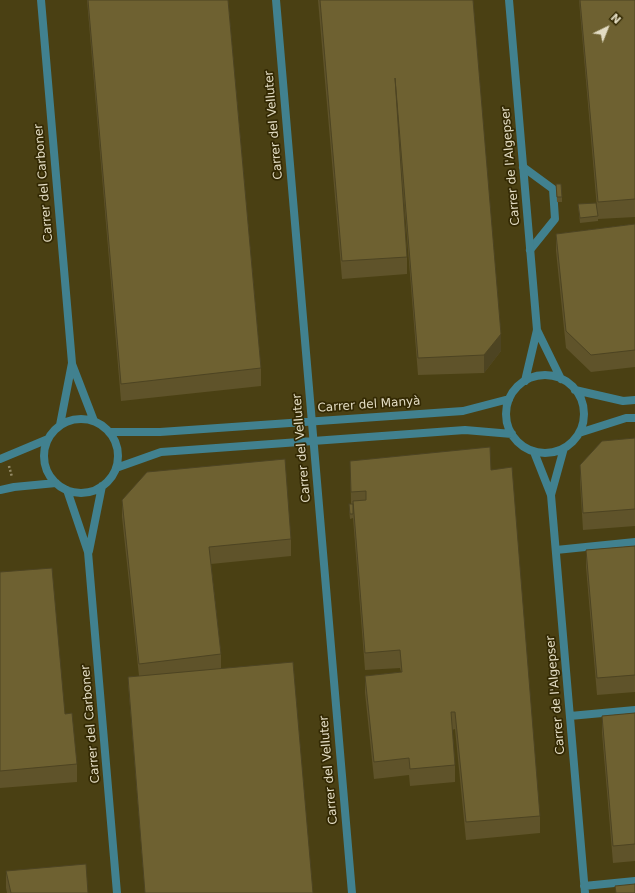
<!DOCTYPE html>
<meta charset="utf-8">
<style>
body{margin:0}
#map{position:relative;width:635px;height:893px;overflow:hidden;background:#3f3300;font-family:"DejaVu Sans",sans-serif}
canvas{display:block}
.north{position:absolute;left:587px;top:8px;width:40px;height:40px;-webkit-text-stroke:3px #332903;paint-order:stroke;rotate:43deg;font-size:11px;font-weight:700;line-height:16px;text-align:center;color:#e3dcc3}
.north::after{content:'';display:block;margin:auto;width:14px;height:18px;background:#e3dcc3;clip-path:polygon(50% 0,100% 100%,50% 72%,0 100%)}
</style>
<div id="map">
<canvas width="635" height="893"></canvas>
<div class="north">N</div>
</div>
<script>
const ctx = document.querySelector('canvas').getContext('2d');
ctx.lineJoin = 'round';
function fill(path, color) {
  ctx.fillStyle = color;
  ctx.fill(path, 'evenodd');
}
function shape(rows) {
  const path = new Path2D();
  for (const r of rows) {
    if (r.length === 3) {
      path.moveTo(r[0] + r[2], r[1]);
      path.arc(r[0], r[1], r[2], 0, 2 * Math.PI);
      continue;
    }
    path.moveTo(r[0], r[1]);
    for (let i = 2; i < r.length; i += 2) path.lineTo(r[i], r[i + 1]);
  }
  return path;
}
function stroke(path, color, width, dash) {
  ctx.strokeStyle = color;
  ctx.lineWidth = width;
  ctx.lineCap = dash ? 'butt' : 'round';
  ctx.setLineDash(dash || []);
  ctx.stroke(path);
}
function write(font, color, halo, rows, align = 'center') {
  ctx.font = font + ' "DejaVu Sans",sans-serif';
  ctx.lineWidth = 3.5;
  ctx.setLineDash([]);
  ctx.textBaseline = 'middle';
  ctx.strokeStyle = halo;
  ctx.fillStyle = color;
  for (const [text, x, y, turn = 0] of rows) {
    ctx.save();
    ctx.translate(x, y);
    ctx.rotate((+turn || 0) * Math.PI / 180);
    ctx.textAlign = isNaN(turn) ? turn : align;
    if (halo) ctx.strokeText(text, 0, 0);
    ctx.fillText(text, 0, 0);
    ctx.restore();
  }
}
fill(shape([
 [0,0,635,0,635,893,0,893]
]), '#4a4013');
stroke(shape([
 [9,466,12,477]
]), '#948a65', 2.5, [2, 2]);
stroke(shape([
 [523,167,553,189,555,219,530,250],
 [556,550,635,542]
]), '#41818f', 8);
stroke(shape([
 [41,0,72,363,60,425],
 [276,0,352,893],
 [509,0,537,330,525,381],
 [537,330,561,379],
 [72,364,94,421],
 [545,414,39],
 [575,390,623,401,635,400],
 [81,456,37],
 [109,432,160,432,463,411,509,399],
 [579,433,626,418,635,418],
 [534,452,551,495,585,893],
 [0,459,48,439],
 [116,468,161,452,465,430,512,434],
 [0,490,14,487,56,483],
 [67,490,88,552,117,893],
 [551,495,564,448],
 [89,551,102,486],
 [570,716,635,710],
 [584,886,635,881]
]), '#41818f', 8);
fill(shape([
 [87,0,228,0,261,368,261,386,121,401],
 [318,0,473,0,501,351,484,373,418,375,403,187,407,257,407,274,342,279],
 [579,0,635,0,635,217,598,219,598,221,580,223,578,204,597,209],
 [556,184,562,197,562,202,557,202],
 [635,224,635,367,591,372,566,348,556,251,556,234],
 [635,438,635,526,583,530,580,482,580,465],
 [350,461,491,470,540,816,540,833,466,840,455,729,452,730,455,765,455,782,410,786,409,775,374,779,365,693,365,676,401,672,400,668,365,670,353,518,350,519,349,509,351,504],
 [122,500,291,539,291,556,211,564,221,654,221,669,313,893,145,893,128,682,128,677,139,676,122,517],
 [635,546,635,692,597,695,586,567,586,550],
 [0,572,65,714,77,764,77,782,0,788],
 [635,713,635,861,613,863,602,733,602,716],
 [6,871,88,893,7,893,6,888]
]), '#5f532a');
fill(shape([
 [501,334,501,351,484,373,484,355]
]), '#4d4422');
const building = shape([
 [88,0,228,0,261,368,121,384,88,0],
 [320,0,473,0,501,334,484,355,418,358,395,78,407,257,342,261,320,0],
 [580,0,635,0,635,199,598,202,580,0],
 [556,184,561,184,562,197,557,197,556,184],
 [596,203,598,216,580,218,578,204,596,203],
 [635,224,635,350,591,355,566,331,556,234,635,224],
 [635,438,635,509,583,513,580,465,602,441,635,438],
 [490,447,491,470,512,467,540,816,466,822,455,712,451,712,455,765,410,769,409,758,374,762,365,676,402,672,400,650,365,653,353,501,366,500,366,491,351,492,350,461,490,447],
 [285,459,291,539,209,547,221,654,139,664,122,500,147,472,285,459],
 [349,504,353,504,353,514,350,514,349,504],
 [635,546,635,675,597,678,586,550,635,546],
 [52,568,65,714,72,713,77,764,0,771,0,572,52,568],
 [293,662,313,893,145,893,128,677,293,662],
 [635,713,635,844,613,846,602,716,635,713],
 [86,864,88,893,11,893,6,871,86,864],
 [635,884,635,893,616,893,615,886,635,884]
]);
fill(building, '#6e6131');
stroke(building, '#4d4422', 1);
write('12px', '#e3dcc3', '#332903', [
 ["Carrer del Velluter",274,125,-95],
 ["Carrer de l'Algepser",511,166,-95],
 ["Carrer del Carboner",44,183,-95],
 ["Carrer del Manyà",369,405,-4],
 ["Carrer del Velluter",302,448,-95],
 ["Carrer de l'Algepser",556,695,-95],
 ["Carrer del Carboner",91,724,-95],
 ["Carrer del Velluter",329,770,-95]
]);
</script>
